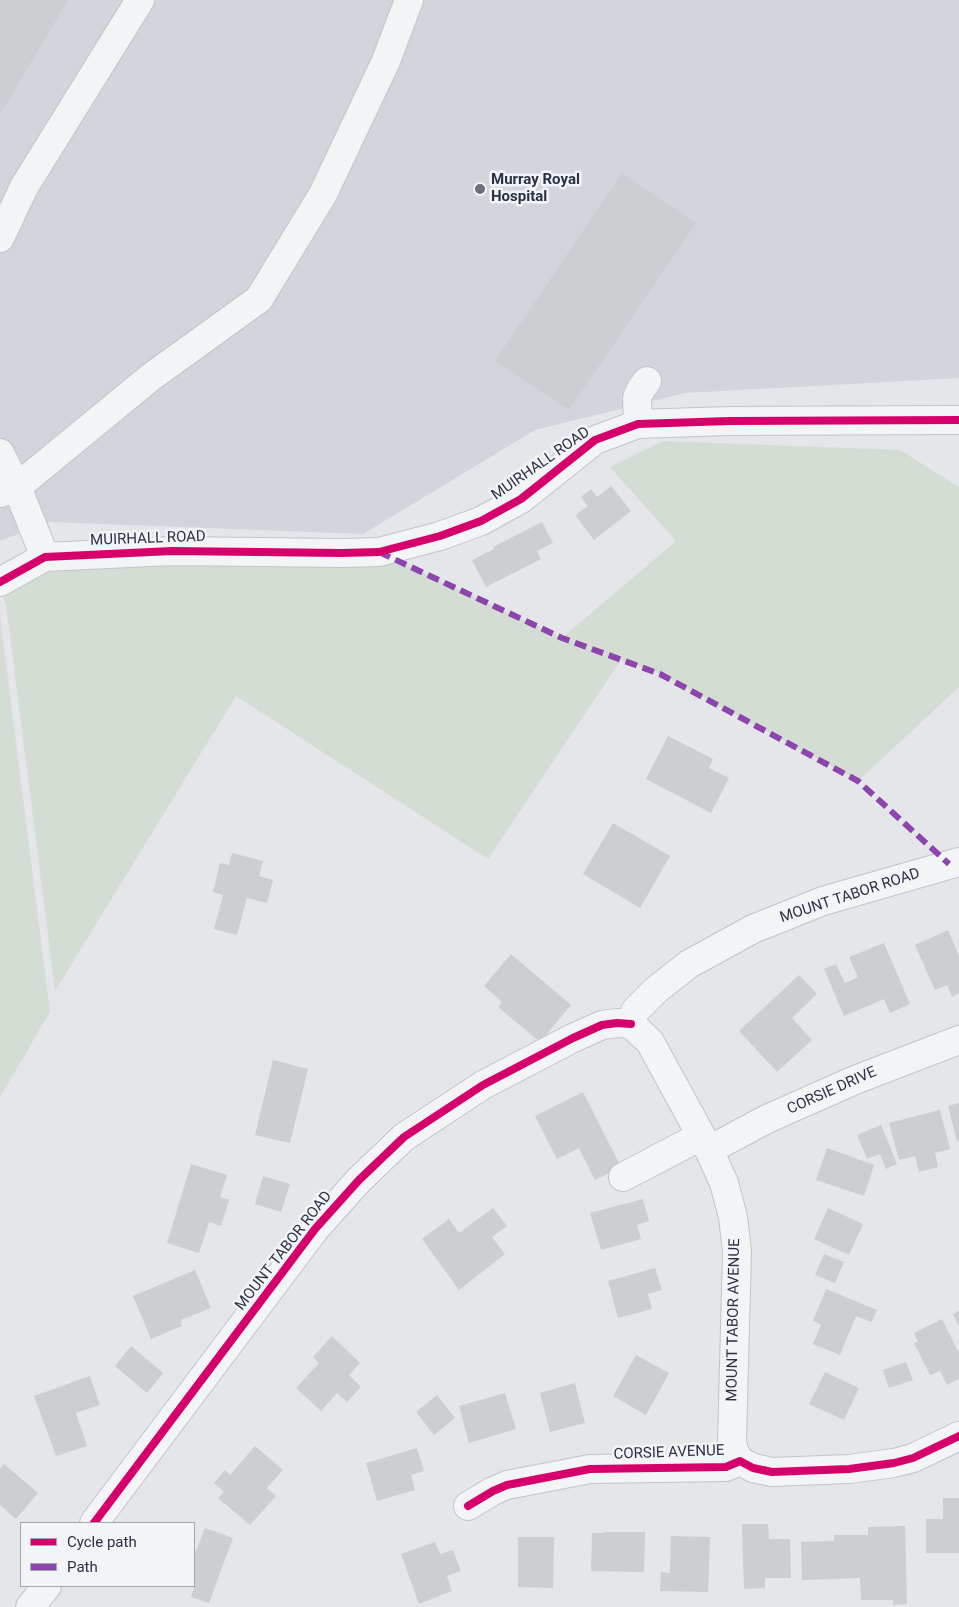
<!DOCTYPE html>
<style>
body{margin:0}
#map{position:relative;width:959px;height:1607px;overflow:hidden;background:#e4e6e9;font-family:Roboto,sans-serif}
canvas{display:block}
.legend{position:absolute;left:20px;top:1522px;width:175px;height:65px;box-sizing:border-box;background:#f2f4f8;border:1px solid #a2a6b0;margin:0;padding:6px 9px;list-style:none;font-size:15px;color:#2a3143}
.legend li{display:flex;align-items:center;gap:10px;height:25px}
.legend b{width:25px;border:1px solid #a2a6b0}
</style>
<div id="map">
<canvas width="959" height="1607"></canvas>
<ul class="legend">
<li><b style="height:6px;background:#d6006c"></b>Cycle path</li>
<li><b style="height:6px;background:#8e44ad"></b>Path</li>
</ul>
</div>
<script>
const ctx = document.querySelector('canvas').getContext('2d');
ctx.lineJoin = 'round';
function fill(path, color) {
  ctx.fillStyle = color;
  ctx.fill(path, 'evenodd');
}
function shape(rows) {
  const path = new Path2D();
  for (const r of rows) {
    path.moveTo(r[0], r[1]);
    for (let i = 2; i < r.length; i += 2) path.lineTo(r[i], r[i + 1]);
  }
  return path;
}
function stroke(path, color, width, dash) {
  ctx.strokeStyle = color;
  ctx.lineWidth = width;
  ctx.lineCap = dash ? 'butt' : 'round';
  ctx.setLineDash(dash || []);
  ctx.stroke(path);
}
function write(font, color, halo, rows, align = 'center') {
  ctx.font = font + ' Roboto,sans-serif';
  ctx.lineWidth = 5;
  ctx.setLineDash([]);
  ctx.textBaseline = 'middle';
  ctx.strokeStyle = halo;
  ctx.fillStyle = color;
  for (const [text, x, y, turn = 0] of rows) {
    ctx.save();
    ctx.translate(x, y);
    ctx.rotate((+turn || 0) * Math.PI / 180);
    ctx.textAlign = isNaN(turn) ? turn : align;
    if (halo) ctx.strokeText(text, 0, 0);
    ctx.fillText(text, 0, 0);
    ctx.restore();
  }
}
fill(shape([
 [0,0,959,0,959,378,685,393,535,430,363,534,50,522,0,541]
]), '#d2d5dc');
fill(shape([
 [663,441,900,450,959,487,959,687,858,781,660,674,621,660,488,859,236,696,55,991,6,605,0,587,45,557,379,552,562,638,676,541,610,467],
 [0,615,50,1012,0,1097]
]), '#d4ddd4');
fill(shape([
 [0,0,68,0,0,114],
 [622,173,696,223,569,410,495,361],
 [611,486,631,511,594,540,575,515,588,506,581,497,591,489,597,497],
 [542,522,553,543,537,551,541,559,486,587,472,560,494,549,493,547],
 [668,736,713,759,709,768,729,778,711,813,646,779],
 [613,823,670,856,640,908,583,874],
 [232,853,263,861,259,876,273,880,267,903,247,898,237,935,214,929,223,895,213,892,220,863,229,865],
 [948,930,959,956,959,993,952,997,947,985,935,990,915,945],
 [884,943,910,1004,890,1013,884,999,844,1016,824,969,836,964,845,983,858,977,849,957],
 [511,954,571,1005,540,1042,498,1007,502,1002,484,986],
 [799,975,817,994,792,1018,812,1040,777,1072,739,1031],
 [273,1060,308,1069,290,1143,255,1135],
 [583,1092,621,1167,595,1180,579,1148,557,1159,535,1116],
 [959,1103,959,1141,957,1142,948,1106],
 [940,1110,950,1149,935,1153,938,1167,919,1172,915,1156,899,1160,889,1123],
 [881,1125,897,1164,886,1169,880,1154,867,1159,857,1135],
 [827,1148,874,1165,864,1196,816,1180],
 [191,1164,227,1175,220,1197,229,1200,221,1226,209,1222,199,1253,167,1243],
 [263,1176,290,1184,281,1212,255,1204],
 [643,1199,649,1221,637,1225,641,1239,601,1250,590,1213],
 [493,1208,507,1226,492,1237,505,1254,459,1290,422,1239,449,1219,459,1233],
 [828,1208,863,1224,849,1255,814,1239],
 [824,1254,844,1262,835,1283,815,1275],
 [655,1268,662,1290,648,1294,652,1309,618,1318,608,1281],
 [195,1270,211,1308,181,1320,182,1326,151,1339,133,1296],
 [826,1289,877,1310,872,1322,856,1316,840,1355,813,1344,821,1325,813,1321],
 [959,1311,959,1327,953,1314],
 [942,1319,959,1353,959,1379,947,1385,940,1371,930,1375,914,1343,918,1342,914,1333],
 [332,1336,360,1363,349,1375,361,1387,347,1402,337,1393,321,1411,296,1388,319,1363,313,1357],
 [131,1346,163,1373,147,1393,115,1366],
 [636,1355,669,1373,646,1415,613,1396],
 [906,1362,913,1380,889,1388,883,1370],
 [825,1372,859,1388,844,1420,809,1404],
 [90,1376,100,1405,76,1413,87,1446,56,1456,34,1396],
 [575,1383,585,1423,550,1432,540,1393],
 [505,1393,516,1429,469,1443,459,1406],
 [437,1395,455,1418,434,1435,416,1412],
 [255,1446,283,1470,267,1488,276,1496,250,1525,218,1498,224,1492,214,1483,225,1470,230,1475],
 [417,1448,424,1471,411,1475,415,1490,377,1501,366,1463],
 [4,1464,38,1493,16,1519,0,1505,0,1469],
 [943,1498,959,1498,959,1553,926,1553,926,1519,943,1519],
 [742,1524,768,1524,769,1539,790,1539,791,1578,765,1578,765,1588,744,1589],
 [905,1526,907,1604,893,1605,893,1600,861,1600,860,1578,802,1580,801,1542,834,1541,834,1535,868,1535,868,1527],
 [205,1528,233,1538,209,1603,191,1597,194,1588,189,1586,194,1586,194,1550,196,1551],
 [604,1532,645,1532,644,1572,591,1571,592,1533,604,1533],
 [671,1536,710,1537,708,1592,660,1591,661,1572,670,1573],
 [518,1537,554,1537,553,1588,518,1587],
 [435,1542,440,1554,453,1550,461,1571,447,1576,452,1591,419,1604,401,1554]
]), '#ccced1');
const minor = shape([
 [0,238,24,187,140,0],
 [638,424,637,398,641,389,647,381],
 [0,453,17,487,45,557],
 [0,493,17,487,151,377,259,299,323,194,386,61,409,0],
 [0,582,45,557,172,551,342,553,379,552,440,536,481,521,521,499,595,440,638,424,729,421,959,420],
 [631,1024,650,1042,709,1150,724,1183,733,1217,737,1251,732,1442,734,1451,740,1461],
 [631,1024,635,1011,656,990,689,964,753,929,823,901,959,862],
 [709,1150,767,1119,855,1080,959,1040],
 [623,1177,701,1136],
 [468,1506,493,1491,507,1485,590,1469,726,1467,740,1461,753,1468,772,1472,849,1469,894,1463,913,1458,959,1436],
 [94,1523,315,1229,359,1180,404,1137,483,1085,573,1038,602,1025,617,1023,631,1024],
 [30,1607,47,1586]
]);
stroke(minor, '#c2c4c7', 30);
stroke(minor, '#f3f4f6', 28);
stroke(shape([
 [379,552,562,638,660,674,858,781,949,864]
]), '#8e44ad', 6, [12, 6]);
stroke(shape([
 [0,582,45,557,172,551,342,553,379,552,440,536,481,521,521,499,595,440,638,424,729,421,959,420],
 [468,1506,493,1491,507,1485,590,1469,726,1467,740,1461,753,1468,772,1472,849,1469,894,1463,913,1458,959,1436],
 [94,1523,315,1229,359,1180,404,1137,483,1085,573,1038,602,1025,617,1023,631,1024]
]), '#d6006c', 8);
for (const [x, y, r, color] of [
 [480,189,6,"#6b707d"]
]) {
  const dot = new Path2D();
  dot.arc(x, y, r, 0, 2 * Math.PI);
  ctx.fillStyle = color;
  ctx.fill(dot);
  stroke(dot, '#f2f4f8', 2);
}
write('bold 15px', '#2a3143', '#f2f4f8', [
 ["Murray Royal",491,180],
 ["Hospital",491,197]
], 'left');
write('15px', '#2a3143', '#f2f4f8', [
 ["MUIRHALL ROAD",541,464,-35],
 ["MUIRHALL ROAD",148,539,-2],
 ["MOUNT TABOR ROAD",850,896,-18],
 ["CORSIE DRIVE",832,1091,-24],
 ["MOUNT TABOR ROAD",284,1251,-52],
 ["MOUNT TABOR AVENUE",734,1320,-89],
 ["CORSIE AVENUE",669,1453,-2]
]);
</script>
